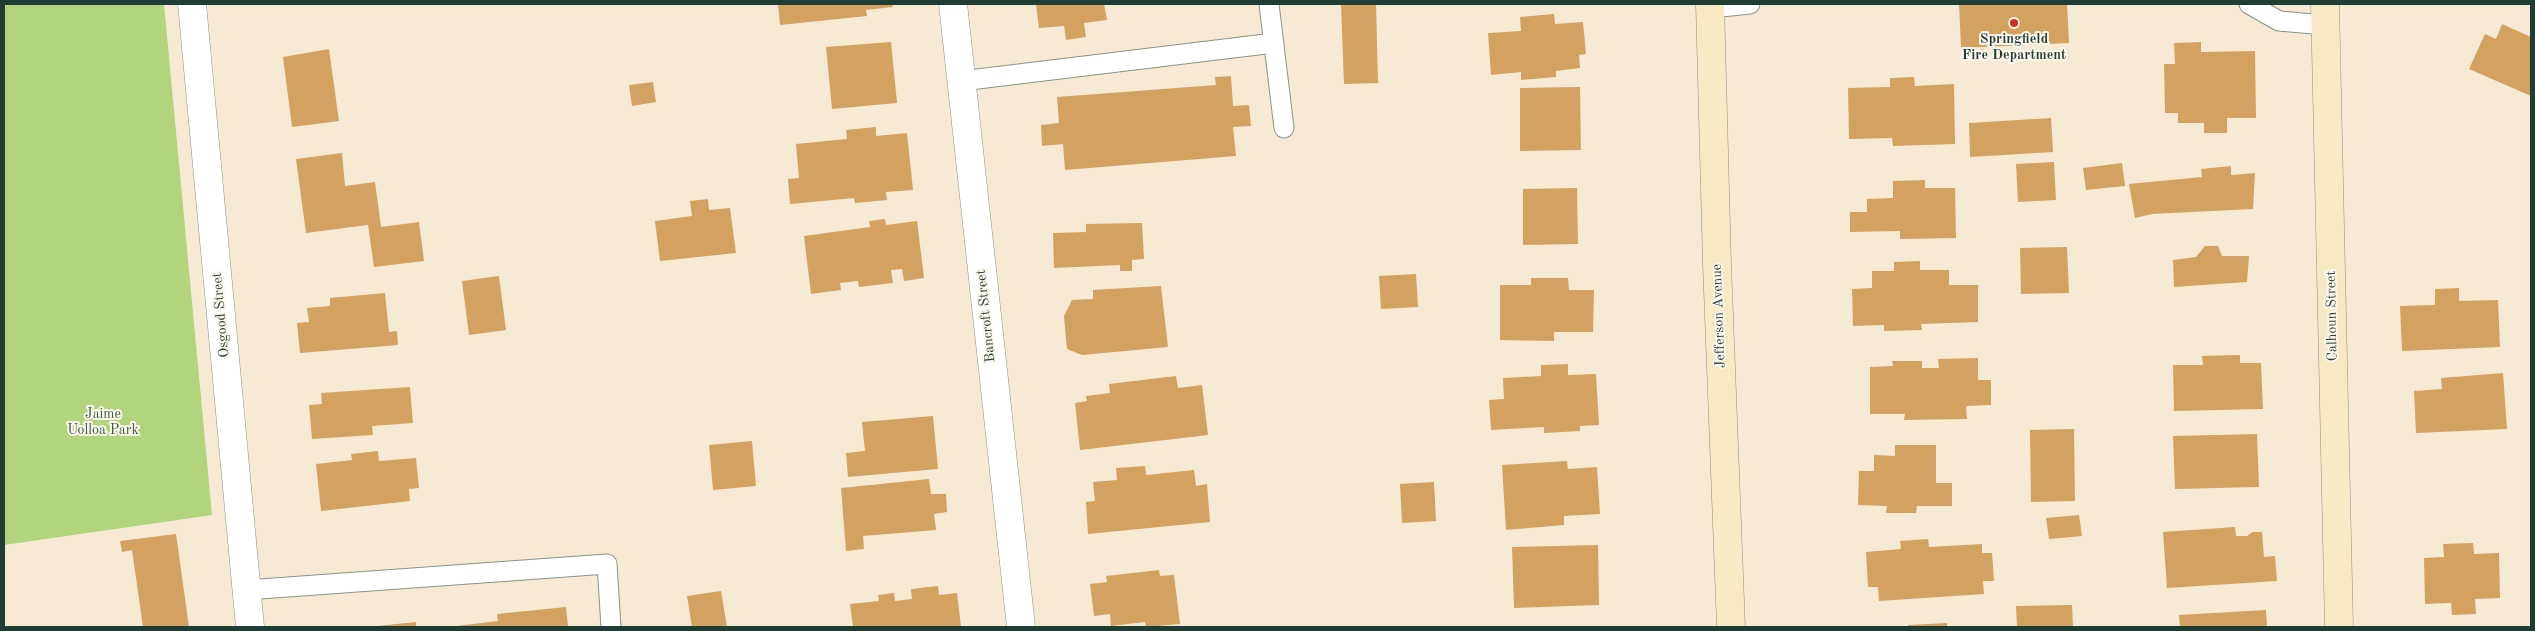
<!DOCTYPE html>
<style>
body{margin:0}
#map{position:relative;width:2535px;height:631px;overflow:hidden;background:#f6ead5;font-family:"Old Standard TT",serif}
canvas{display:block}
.frame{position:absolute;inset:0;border:5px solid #1f3d34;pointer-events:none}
</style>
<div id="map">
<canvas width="2535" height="631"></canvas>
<div class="frame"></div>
</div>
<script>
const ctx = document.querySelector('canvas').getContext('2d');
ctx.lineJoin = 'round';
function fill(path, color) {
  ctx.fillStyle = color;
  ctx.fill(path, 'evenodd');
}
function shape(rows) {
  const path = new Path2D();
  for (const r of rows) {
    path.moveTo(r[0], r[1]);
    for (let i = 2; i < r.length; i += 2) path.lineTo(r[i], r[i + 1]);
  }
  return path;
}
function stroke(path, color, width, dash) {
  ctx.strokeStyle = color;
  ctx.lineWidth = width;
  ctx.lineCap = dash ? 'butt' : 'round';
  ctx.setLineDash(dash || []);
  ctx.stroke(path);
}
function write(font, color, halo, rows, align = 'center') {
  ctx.font = font + ' "Old Standard TT",serif';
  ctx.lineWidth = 4;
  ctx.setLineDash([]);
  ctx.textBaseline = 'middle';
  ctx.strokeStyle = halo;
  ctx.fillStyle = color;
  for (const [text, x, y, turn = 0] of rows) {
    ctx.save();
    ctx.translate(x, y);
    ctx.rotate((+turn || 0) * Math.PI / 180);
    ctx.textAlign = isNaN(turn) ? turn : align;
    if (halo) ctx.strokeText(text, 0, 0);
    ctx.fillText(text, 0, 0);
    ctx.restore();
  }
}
fill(shape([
 [4,4,164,4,212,515,4,545]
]), '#b1d47d');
fill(shape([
 [778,4,892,4,893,7,866,10,867,16,780,25],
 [1036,4,1104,4,1107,20,1084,23,1086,37,1066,40,1064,26,1039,28],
 [1341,4,1376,4,1378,83,1344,84],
 [1959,4,2067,4,2069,43,1961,48],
 [1554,14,1555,24,1583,22,1586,54,1579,55,1580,68,1556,71,1556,77,1521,80,1521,72,1491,75,1488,33,1521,31,1520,17],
 [2502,24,2531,37,2531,96,2469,69,2485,34,2496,39],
 [891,42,897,103,832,109,826,47],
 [2201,42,2201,52,2255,51,2256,118,2227,118,2227,133,2204,133,2204,123,2178,123,2178,113,2165,113,2164,64,2175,64,2174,43],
 [329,49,339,121,292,127,283,57],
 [1231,76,1233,106,1249,105,1251,126,1233,127,1236,156,1065,170,1063,144,1042,146,1041,125,1059,123,1057,97,1216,85,1215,77],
 [1914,77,1915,86,1954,84,1955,144,1893,146,1892,138,1849,139,1848,88,1890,87,1890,78],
 [653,82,656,102,632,106,629,85],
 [1580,87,1581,150,1520,151,1520,88],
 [2051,118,2053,152,1970,157,1969,123],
 [876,127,876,136,907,133,913,190,886,192,887,200,855,203,854,198,790,204,788,179,799,178,796,144,847,139,846,130],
 [342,153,345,186,375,182,381,227,419,222,424,261,374,267,368,225,306,233,296,159],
 [2054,162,2056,200,2018,202,2016,164],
 [2122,163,2125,186,2086,190,2083,168],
 [2231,166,2231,175,2255,173,2253,209,2152,214,2135,218,2129,184,2202,177,2201,169],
 [1925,180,1925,188,1955,188,1956,238,1900,239,1900,231,1850,232,1850,212,1867,212,1867,199,1893,198,1893,181],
 [1577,188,1578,244,1523,245,1523,189],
 [708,199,709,210,730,208,736,253,660,261,655,221,692,216,690,201],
 [885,219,886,225,917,221,924,278,904,281,902,269,891,270,893,283,859,287,858,281,840,283,841,290,811,294,804,236,870,227,869,221],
 [1142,223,1144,259,1132,260,1132,271,1120,271,1120,265,1054,268,1053,233,1086,232,1086,224],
 [2205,246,2218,246,2222,256,2249,256,2247,282,2174,287,2173,260,2196,257],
 [2067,247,2069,293,2021,294,2020,248],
 [1920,261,1920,270,1949,270,1949,285,1978,285,1978,322,1921,324,1922,330,1884,331,1884,325,1853,326,1852,289,1872,288,1872,271,1894,271,1894,262],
 [1416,274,1418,307,1381,309,1379,276],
 [499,276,506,330,469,335,462,281],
 [1531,278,1568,278,1569,290,1594,290,1593,332,1554,332,1554,341,1500,340,1500,285,1531,285],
 [1161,286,1168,347,1082,355,1067,349,1064,316,1072,300,1093,299,1093,290],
 [2459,288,2459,301,2498,300,2500,347,2402,351,2400,306,2435,305,2435,289],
 [385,293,389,332,397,331,398,345,300,353,297,323,309,322,307,308,330,306,330,298],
 [2240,355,2240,363,2261,363,2263,409,2174,411,2173,365,2203,365,2202,356],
 [1978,358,1978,380,1991,380,1991,405,1966,406,1967,419,1904,420,1905,414,1870,414,1870,367,1893,366,1892,361,1922,361,1922,368,1939,368,1938,359],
 [1568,364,1568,375,1596,374,1599,425,1580,426,1580,431,1544,433,1544,427,1491,430,1489,400,1504,399,1503,378,1541,376,1541,365],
 [2503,373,2507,429,2416,433,2414,391,2442,389,2441,378],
 [1176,376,1178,388,1202,385,1208,435,1080,450,1075,403,1087,401,1086,396,1110,393,1109,384],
 [410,387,413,423,372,426,373,435,312,439,309,405,322,404,321,393],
 [933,416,938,469,848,477,846,453,865,451,862,422],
 [2074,429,2075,501,2031,502,2030,430],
 [2257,434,2259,487,2175,489,2173,436],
 [752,441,756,486,713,490,709,445],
 [1895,445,1936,445,1936,483,1952,483,1952,506,1917,506,1916,513,1886,513,1887,506,1858,505,1859,471,1874,471,1874,455,1895,456],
 [378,451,379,461,416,458,419,488,409,489,410,501,321,511,316,464,352,460,351,454],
 [1567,461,1568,469,1597,467,1600,514,1564,516,1564,525,1506,530,1502,465],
 [1145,466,1146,475,1194,470,1196,486,1207,484,1210,522,1088,534,1086,502,1095,501,1093,482,1117,480,1116,468],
 [929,479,931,494,946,494,947,512,934,514,936,530,863,536,864,549,846,551,841,488],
 [1434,482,1436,521,1402,523,1400,484],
 [2079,515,2082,536,2049,539,2046,518],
 [2235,527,2236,536,2247,536,2253,532,2262,532,2264,557,2275,556,2277,581,2167,588,2163,532],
 [176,534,189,627,143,627,132,550,122,552,120,541],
 [1928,539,1929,547,1982,544,1982,553,1992,553,1994,581,1983,581,1984,594,1879,601,1878,587,1868,587,1866,552,1901,549,1900,541],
 [2473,543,2474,554,2499,553,2500,598,2475,599,2476,614,2452,615,2451,603,2425,604,2424,558,2444,557,2443,544],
 [1598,545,1599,605,1514,608,1512,547],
 [1159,570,1160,576,1174,575,1180,624,1146,627,1145,622,1111,626,1110,614,1094,616,1090,584,1107,582,1106,576],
 [938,586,939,595,957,593,961,627,853,627,850,604,879,601,878,595,894,593,895,601,912,599,911,589],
 [721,591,727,627,692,627,687,596],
 [2072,605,2073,627,2017,627,2016,606],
 [566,607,568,627,448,627,498,621,497,614],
 [2266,610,2267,627,2180,627,2179,615],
 [416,622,416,627,377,627,377,626],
 [1947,623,1947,627,1908,627,1908,625]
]), '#d3a260');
const lane = shape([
 [1269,4,1284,128],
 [2249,4,2279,21,2325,25],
 [1711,8,1750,4],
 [961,81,1274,43],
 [246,590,607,564,611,627]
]);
const street = shape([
 [192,4,250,627],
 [953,4,1021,627]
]);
const secondary = shape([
 [1710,4,1717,264,1731,627],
 [2325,4,2339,627]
]);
stroke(lane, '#8a9484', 21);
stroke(street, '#8a9484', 29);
stroke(secondary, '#8a9484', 29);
stroke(lane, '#fff', 19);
stroke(street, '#fff', 28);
stroke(secondary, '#f6e9c3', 28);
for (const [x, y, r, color] of [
 [2014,23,5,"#c8321e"]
]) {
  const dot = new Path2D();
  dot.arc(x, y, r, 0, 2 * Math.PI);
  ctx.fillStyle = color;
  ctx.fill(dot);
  stroke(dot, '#fbf7ec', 2);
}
write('bold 14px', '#1f3d34', '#fbf7ec', [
 ["Springfield",2014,39],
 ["Fire Department",2014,55]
]);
write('14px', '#1f3d34', '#fbf7ec', [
 ["Osgood Street",221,315,-95],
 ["Bancroft Street",986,316,-96],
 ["Jefferson Avenue",1719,316,-92],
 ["Calhoun Street",2332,316,-91]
]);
write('14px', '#3c5b43', '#fbf7ec', [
 ["Jaime",103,414],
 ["Uolloa Park",103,430]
]);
</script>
